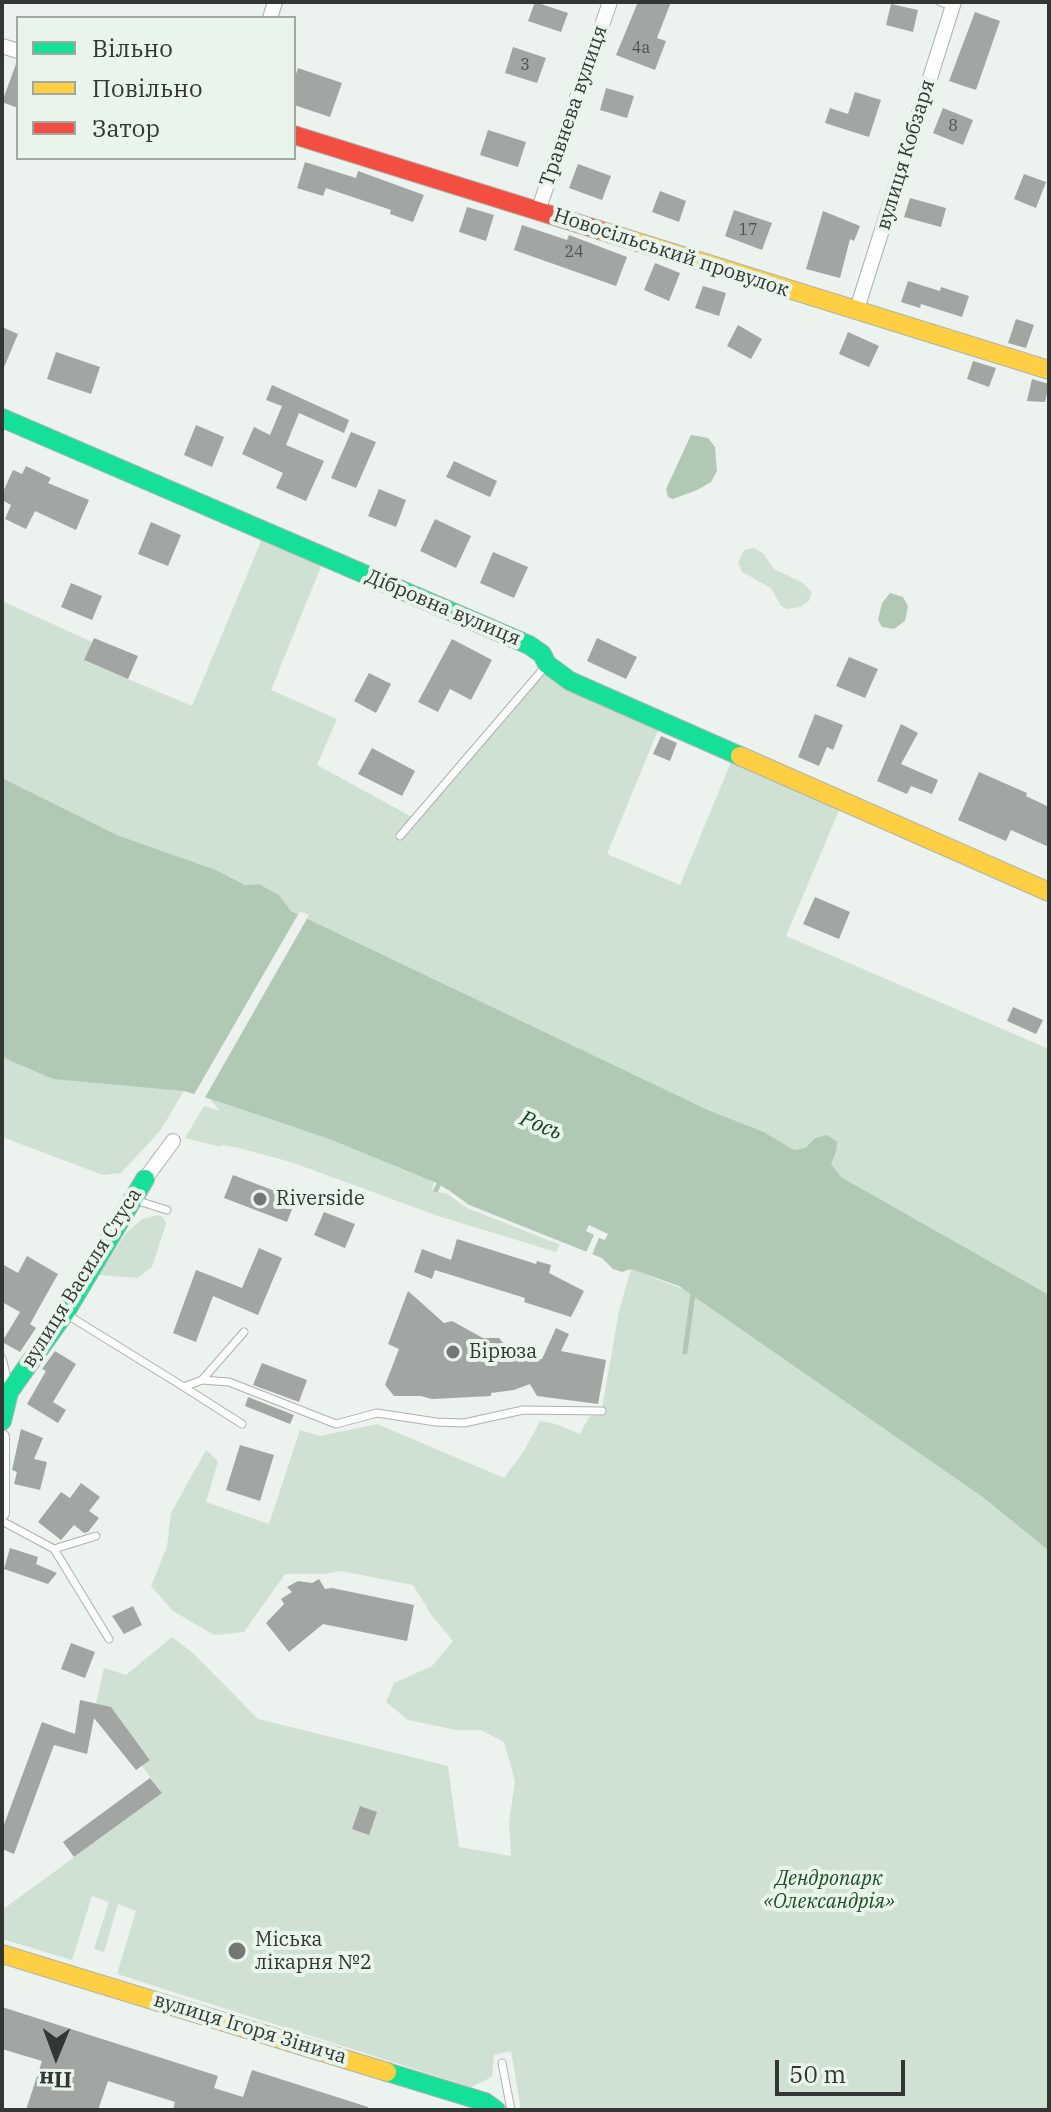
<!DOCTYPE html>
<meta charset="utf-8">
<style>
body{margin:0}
#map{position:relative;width:1051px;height:2112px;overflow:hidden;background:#ecf2ed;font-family:"IBM Plex Serif",serif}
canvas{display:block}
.frame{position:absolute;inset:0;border:4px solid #323733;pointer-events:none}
.legend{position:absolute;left:16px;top:16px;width:280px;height:144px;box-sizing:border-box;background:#e9f5eb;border:2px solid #a0a9a1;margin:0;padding:10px 14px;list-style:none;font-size:24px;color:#323733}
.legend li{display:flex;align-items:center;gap:16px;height:40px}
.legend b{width:40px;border:2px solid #a0a9a1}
.north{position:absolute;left:16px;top:2016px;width:80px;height:80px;-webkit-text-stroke:6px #e9f5eb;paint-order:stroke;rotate:181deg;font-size:22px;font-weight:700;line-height:32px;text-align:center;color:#323733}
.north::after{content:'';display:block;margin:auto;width:28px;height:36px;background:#323733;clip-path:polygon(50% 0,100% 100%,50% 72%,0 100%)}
.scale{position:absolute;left:775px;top:2060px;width:130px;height:36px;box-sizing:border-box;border:4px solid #323733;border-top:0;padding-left:10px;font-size:24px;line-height:28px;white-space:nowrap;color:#323733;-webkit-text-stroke:6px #e9f5eb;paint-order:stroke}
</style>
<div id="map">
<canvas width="1051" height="2112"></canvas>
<div class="frame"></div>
<ul class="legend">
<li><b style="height:10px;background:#16e098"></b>Вільно</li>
<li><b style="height:10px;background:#ffcf43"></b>Повільно</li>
<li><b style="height:10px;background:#f24e42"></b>Затор</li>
</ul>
<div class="north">Пн</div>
<div class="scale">50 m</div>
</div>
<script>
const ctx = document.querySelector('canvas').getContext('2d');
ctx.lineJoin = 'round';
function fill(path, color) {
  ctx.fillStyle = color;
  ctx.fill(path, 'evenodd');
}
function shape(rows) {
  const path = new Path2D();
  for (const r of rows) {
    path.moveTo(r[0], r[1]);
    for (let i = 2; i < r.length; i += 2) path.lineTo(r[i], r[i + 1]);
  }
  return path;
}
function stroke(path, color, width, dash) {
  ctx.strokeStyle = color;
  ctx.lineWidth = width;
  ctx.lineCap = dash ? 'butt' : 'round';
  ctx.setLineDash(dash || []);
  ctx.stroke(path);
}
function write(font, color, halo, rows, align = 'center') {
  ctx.font = font + ' "IBM Plex Serif",serif';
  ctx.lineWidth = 8;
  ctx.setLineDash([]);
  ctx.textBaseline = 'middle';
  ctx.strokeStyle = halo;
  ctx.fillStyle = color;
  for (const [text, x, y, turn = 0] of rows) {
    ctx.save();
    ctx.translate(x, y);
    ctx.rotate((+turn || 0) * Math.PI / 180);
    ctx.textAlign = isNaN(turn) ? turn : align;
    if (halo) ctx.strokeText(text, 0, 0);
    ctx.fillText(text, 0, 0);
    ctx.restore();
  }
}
fill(shape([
 [262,539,322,564,271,690,337,719,317,765,414,818,547,664,661,723,607,854,680,885,731,762,840,808,786,936,1049,1049,1049,1295,841,1177,830,1164,836,1152,815,1138,805,1148,794,1150,764,1132,708,1110,291,911,279,895,259,884,245,885,216,870,117,835,2,778,2,601,92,642,85,661,192,706],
 [754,548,764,554,774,569,803,583,812,592,809,601,800,607,787,609,781,606,771,588,742,572,738,563,744,550],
 [2,1034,184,1091,160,1131,121,1173,103,1175,2,1137],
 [209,1098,329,1139,434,1182,432,1189,445,1194,447,1189,469,1205,561,1242,556,1252,438,1216,291,1162,235,1147,221,1145,221,1147,185,1138,204,1106,220,1111],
 [158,1215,163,1217,166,1224,152,1267,138,1278,99,1275,126,1233,142,1219],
 [631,1269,693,1293,984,1498,1049,1551,1049,2110,521,2110,511,2051,494,2055,492,2077,471,2087,117,1974,136,1911,118,1904,104,1952,94,1949,109,1902,92,1896,72,1960,2,1939,2,1910,162,1793,142,1766,150,1759,111,1707,96,1704,104,1668,126,1675,172,1637,193,1653,258,1719,448,1766,459,1847,511,1856,509,1823,515,1781,504,1742,481,1730,456,1730,408,1720,386,1702,394,1683,432,1666,453,1641,432,1616,413,1585,341,1571,324,1574,285,1574,244,1632,214,1635,173,1611,151,1586,167,1547,171,1513,206,1450,218,1461,206,1502,269,1524,300,1430,320,1436,377,1424,504,1478,524,1451,540,1421,556,1424,580,1434,589,1417,601,1414,619,1311]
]), '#cfe1d2');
fill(shape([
 [691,435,708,438,715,447,717,471,711,482,697,490,673,499,668,497,666,489],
 [890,593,903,597,908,606,905,621,894,629,882,627,878,620,882,603],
 [2,778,117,835,216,870,245,885,259,884,279,895,291,911,708,1110,764,1132,794,1150,805,1148,815,1138,827,1135,837,1142,836,1152,831,1164,841,1177,1049,1295,1049,1551,984,1498,679,1286,631,1269,622,1272,613,1269,602,1258,469,1205,439,1184,329,1139,226,1104,184,1091,53,1079,2,1057]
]), '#b0c8b4');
fill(shape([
 [300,911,309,915,203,1101,192,1098],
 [447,1189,469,1205,586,1252,594,1235,586,1231,589,1225,608,1234,605,1240,599,1238,591,1257,467,1208,446,1193]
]), '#ecf2ed');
stroke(shape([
 [436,1190,439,1184],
 [685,1352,693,1293]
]), '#b0c8b4', 5);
fill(shape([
 [535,2,568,13,561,32,528,21],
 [638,2,671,2,657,38,666,41,655,70,616,55],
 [891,4,918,10,913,32,886,25],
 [975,12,1000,21,976,90,949,81],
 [513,47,546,58,537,83,505,73],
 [16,64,18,64,18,108,2,102],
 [298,68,342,83,330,117,294,105,294,80],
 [606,88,634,96,627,118,600,110],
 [855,92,881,100,869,137,825,123,830,108,848,114],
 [943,108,973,120,963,145,933,133],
 [488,130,526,142,518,167,480,155],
 [305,162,356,178,358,171,424,195,413,222,390,214,391,210,326,188,323,196,297,188],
 [578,164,611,176,602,200,569,188],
 [1024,174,1046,182,1036,208,1014,199],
 [660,191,686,201,679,222,652,212],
 [910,198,946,208,941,227,904,217],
 [467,207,494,215,486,241,459,232],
 [734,210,772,223,762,250,725,236],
 [823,211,860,226,854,241,850,239,840,278,806,269],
 [522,225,567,240,569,235,627,257,616,286,514,250],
 [655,263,680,273,669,301,644,290],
 [908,281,940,291,941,287,969,296,962,317,921,304,920,308,901,302],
 [703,286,726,293,719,316,695,308],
 [1016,319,1034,325,1026,348,1008,343],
 [738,325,762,339,751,359,727,346],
 [2,327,18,334,2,372],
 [848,332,879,346,869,367,839,354],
 [56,352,100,367,91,394,47,379],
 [973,361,996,368,989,387,967,379],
 [1032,379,1049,384,1045,402,1027,401],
 [272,385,349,420,344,433,299,413,286,445,324,461,306,501,276,488,283,473,242,454,254,427,270,435,282,406,266,400],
 [196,425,224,437,212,467,184,455],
 [351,432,376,442,356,488,331,478],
 [454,461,497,481,490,497,446,477],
 [26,466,51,478,48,483,89,500,76,530,35,511,26,529,5,519,11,505,2,500,2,494,13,470,22,474],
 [379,489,406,500,396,527,368,516],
 [435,519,471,536,456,568,420,551],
 [151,522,181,535,168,566,138,554],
 [493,552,528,567,514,598,480,583],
 [71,583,102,596,92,620,61,607],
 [94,638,138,656,128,679,84,660],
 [597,638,637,657,626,679,587,661],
 [452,639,492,660,471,700,450,689,438,712,418,702],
 [849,657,878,669,865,698,836,686],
 [369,673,391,684,376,713,354,701],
 [815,714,843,725,833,750,827,747,819,766,798,757],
 [901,724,918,733,901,764,938,780,932,794,911,786,907,794,877,781],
 [661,736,677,743,670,761,653,754],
 [372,748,415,771,402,796,358,774],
 [979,772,1027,793,1026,796,1049,807,1049,847,1011,830,1006,841,958,820],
 [815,897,850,912,839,939,803,924],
 [1013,1007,1043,1020,1036,1034,1007,1021],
 [233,1175,296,1199,287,1222,224,1198],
 [324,1212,355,1224,345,1248,314,1235],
 [457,1239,536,1264,537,1261,551,1265,549,1273,584,1291,571,1317,524,1302,525,1298,435,1270,432,1279,414,1272,422,1249,451,1260],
 [259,1248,282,1258,258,1315,213,1296,196,1342,173,1333,196,1270,242,1288],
 [27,1256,58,1274,30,1324,36,1328,20,1352,2,1342,20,1312,2,1302,2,1264,18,1273],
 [408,1291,444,1323,452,1321,483,1338,499,1338,516,1359,542,1359,556,1328,569,1334,561,1351,606,1360,598,1404,537,1396,530,1384,514,1390,491,1393,491,1396,432,1399,421,1396,394,1396,385,1385,399,1349,388,1344],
 [55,1351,76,1364,53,1402,66,1410,58,1423,27,1404,46,1371,42,1369],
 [262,1363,307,1380,299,1402,253,1385],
 [248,1397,294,1415,290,1424,245,1406],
 [21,1429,43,1438,34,1459,47,1462,40,1490,14,1484,17,1472,12,1470],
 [240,1445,274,1455,260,1501,226,1490],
 [81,1483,100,1497,89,1511,99,1518,88,1532,84,1533,74,1525,61,1540,38,1522,61,1492,70,1498],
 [10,1548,38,1557,36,1564,57,1573,48,1584,4,1569],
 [319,1579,325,1589,332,1588,414,1605,407,1641,323,1624,289,1652,266,1623,284,1604,281,1599,292,1592,287,1587,298,1581,312,1583],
 [133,1606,142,1625,124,1634,112,1616],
 [71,1643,95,1652,85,1678,61,1669],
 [80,1700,111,1707,150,1760,136,1770,94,1718,87,1754,54,1745,14,1854,2,1849,2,1830,42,1722,75,1734],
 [150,1778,162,1793,74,1857,63,1842],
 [360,1806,377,1812,369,1835,352,1829],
 [2,2007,218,2076,214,2088,243,2097,252,2070,368,2107,367,2110,173,2110,175,2102,108,2081,98,2110,26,2110,42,2061,2,2049]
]), '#a1a6a2');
const lane = shape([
 [940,2,952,6],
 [400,836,544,668],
 [135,1200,167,1210],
 [66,1314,184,1387,202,1380,229,1382,336,1424,377,1413,436,1422,464,1423,523,1410,602,1411],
 [2,1358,8,1382],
 [202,1380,244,1332],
 [184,1387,242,1424],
 [2,1521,54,1549,109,1639],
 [54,1549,96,1536],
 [502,2063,511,2110]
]);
const street = shape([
 [270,18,275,2],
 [2,46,18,51],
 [538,211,610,2],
 [857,309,954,2],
 [145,1179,173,1141],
 [2,1437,2,1513]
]);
const fast = shape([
 [2,418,529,645,542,654,547,664,570,681,740,756],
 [2,1421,9,1392,65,1313,145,1179],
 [387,2072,485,2102,496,2110]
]);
const slow = shape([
 [599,230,1049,370],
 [740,756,1049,892],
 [2,1954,387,2072]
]);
const jam = shape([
 [294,135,599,230]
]);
stroke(lane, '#adb2ae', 9);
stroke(street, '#adb2ae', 16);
stroke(fast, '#adb2ae', 20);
stroke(slow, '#adb2ae', 20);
stroke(jam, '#adb2ae', 20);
stroke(lane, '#fcfdfc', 7);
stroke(street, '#fcfdfc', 14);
stroke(fast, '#16e098', 18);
stroke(slow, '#ffcf43', 18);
stroke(jam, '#f24e42', 18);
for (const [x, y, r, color] of [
 [260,1199,8,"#737874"],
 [453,1352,8,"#737874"],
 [237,1951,10,"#737874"]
]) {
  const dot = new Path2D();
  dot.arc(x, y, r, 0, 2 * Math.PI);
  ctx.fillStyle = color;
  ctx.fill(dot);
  stroke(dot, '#e9f5eb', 3);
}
write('16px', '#4e534f', null, [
 ["4а",641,48],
 ["3",525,65],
 ["8",953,126],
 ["17",748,230],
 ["24",574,252]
]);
write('20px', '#323733', '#e9f5eb', [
 ["Травнева вулиця",574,106,-71],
 ["вулиця Кобзаря",906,155,-73],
 ["Новосільський провулок",671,253,18],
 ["Дібровна вулиця",443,608,23],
 ["вулиця Василя Стуса",82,1278,-58],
 ["вулиця Ігоря Зінича",250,2029,17]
]);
write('20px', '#323733', '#e9f5eb', [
 ["Riverside",276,1199],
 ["Бірюза",469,1352],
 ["Міська",255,1940],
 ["лікарня №2",255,1963]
], 'left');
write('italic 20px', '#1d4e29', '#e9f5eb', [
 ["Дендропарк",829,1879],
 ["«Олександрія»",829,1902]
]);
write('italic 22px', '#114320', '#e9f5eb', [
 ["Рось",541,1126,22]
]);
</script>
